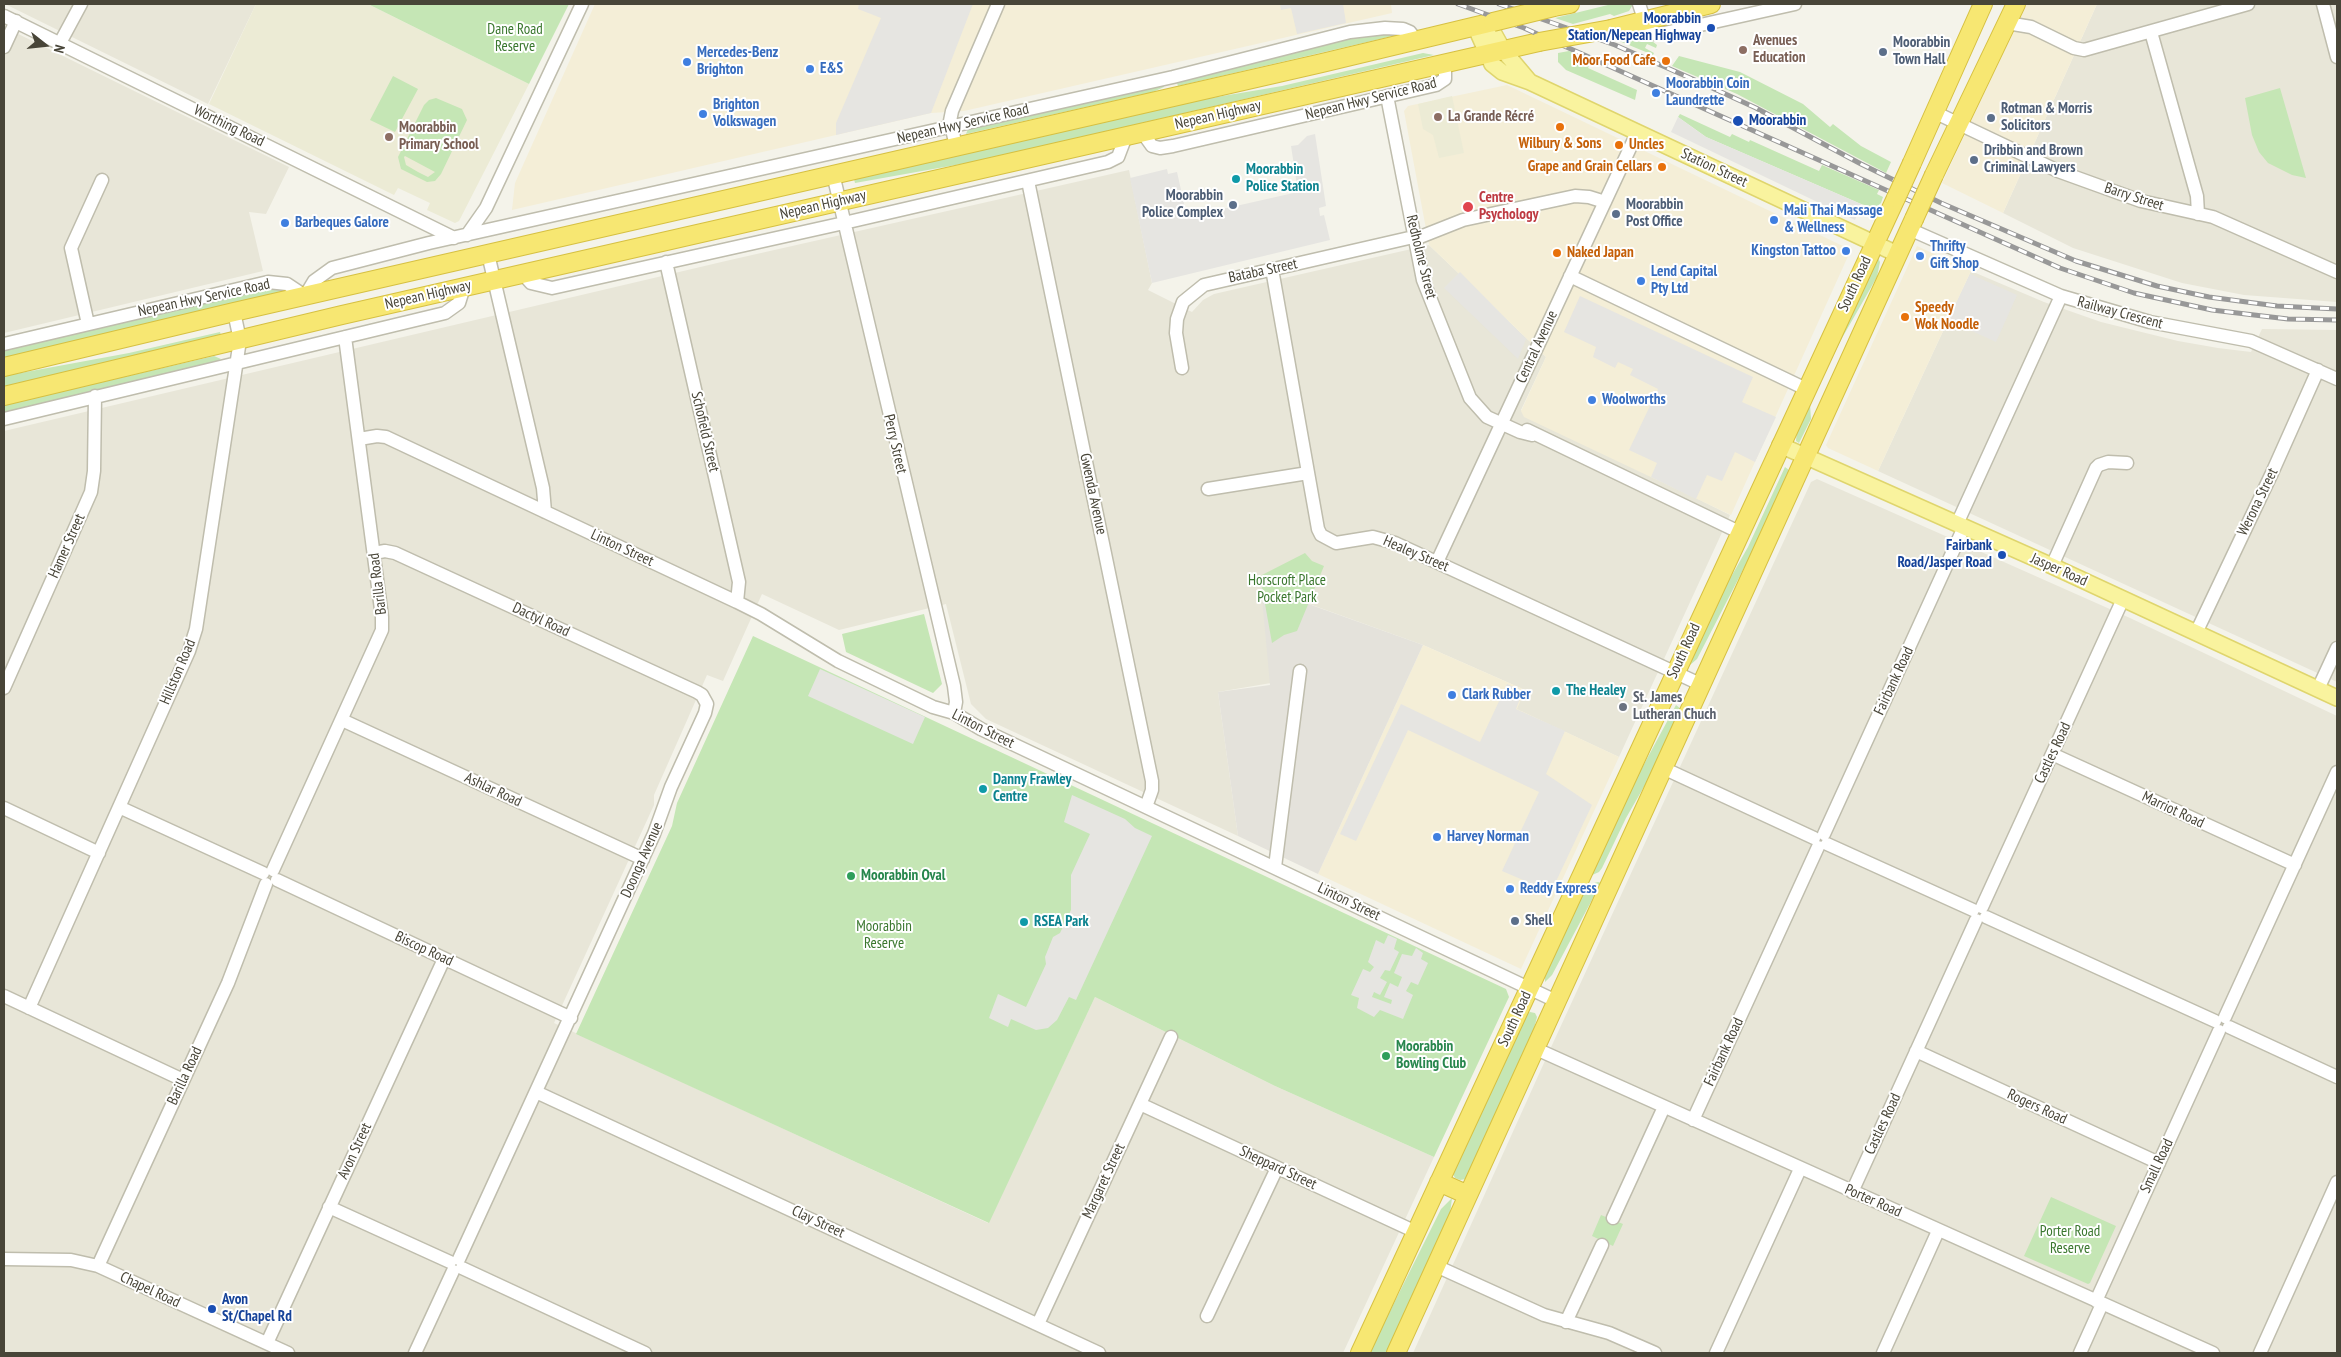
<!DOCTYPE html>
<meta charset="utf-8">
<style>
body{margin:0}
#map{position:relative;width:2341px;height:1357px;overflow:hidden;background:#f4f3ea;font-family:"PT Sans Narrow",sans-serif}
canvas{display:block}
.frame{position:absolute;inset:0;border:5px solid #484538;pointer-events:none}
.north{position:absolute;left:20px;top:20px;width:50px;height:50px;-webkit-text-stroke:4px #fff;paint-order:stroke;rotate:106deg;font-size:14px;font-weight:700;line-height:20px;text-align:center;color:#484538}
.north::after{content:'';display:block;margin:auto;width:18px;height:22px;background:#484538;clip-path:polygon(50% 0,100% 100%,50% 72%,0 100%)}
</style>
<div id="map">
<canvas width="2341" height="1357"></canvas>
<div class="frame"></div>
<div class="north">N</div>
</div>
<script>
const ctx = document.querySelector('canvas').getContext('2d');
ctx.lineJoin = 'round';
function fill(path, color) {
  ctx.fillStyle = color;
  ctx.fill(path, 'evenodd');
}
function shape(rows) {
  const path = new Path2D();
  for (const r of rows) {
    path.moveTo(r[0], r[1]);
    for (let i = 2; i < r.length; i += 2) path.lineTo(r[i], r[i + 1]);
  }
  return path;
}
function stroke(path, color, width, dash) {
  ctx.strokeStyle = color;
  ctx.lineWidth = width;
  ctx.lineCap = dash ? 'butt' : 'round';
  ctx.setLineDash(dash || []);
  ctx.stroke(path);
}
function write(font, color, halo, rows, align = 'center') {
  ctx.font = font + ' "PT Sans Narrow",sans-serif';
  ctx.lineWidth = 4;
  ctx.setLineDash([]);
  ctx.textBaseline = 'middle';
  ctx.strokeStyle = halo;
  ctx.fillStyle = color;
  for (const [text, x, y, turn = 0] of rows) {
    ctx.save();
    ctx.translate(x, y);
    ctx.rotate((+turn || 0) * Math.PI / 180);
    ctx.textAlign = isNaN(turn) ? turn : align;
    if (halo) ctx.strokeText(text, 0, 0);
    ctx.fillText(text, 0, 0);
    ctx.restore();
  }
}
fill(shape([
 [5,4,256,4,208,104],
 [2097,4,2337,4,2337,302,2244,295,2182,283,2073,248,2003,213],
 [4,27,289,167,266,214,249,212,263,271,4,333],
 [1129,170,1152,283,1148,290,1192,312,1203,300,1214,294,1429,245,1546,357,1521,410,1730,515,1619,757,1516,709,1525,690,1423,645,1262,587,1271,683,1218,692,1238,836,986,719,971,704,946,604,839,630,762,594,723,681,707,675,654,795,654,805,554,1023,988,1223,1095,997,1275,1086,1434,1157,1343,1353,4,1353,4,431,730,260],
 [1971,271,2044,302,2101,322,2178,341,2218,348,2251,352,2262,329,2337,330,2337,682,1878,471],
 [1817,479,2130,618,2337,716,2337,1353,1413,1353,1553,1043,1811,482]
]), '#e8e6d8');
fill(shape([
 [595,4,1391,4,1392,13,964,111,931,113,512,210,515,183],
 [2026,4,2097,4,2003,213,1942,183],
 [1507,85,1847,248,1849,254,1731,515,1524,417,1521,411,1546,357,1429,245,1404,111,1408,106],
 [1917,246,1971,271,1878,471,1828,448,1826,445],
 [1423,645,1525,690,1517,709,1619,757,1521,969,1318,874]
]), '#f4eed7');
fill(shape([
 [1261,587,1423,645,1318,874,1238,836,1218,692,1270,685]
]), '#e4e2db');
fill(shape([
 [256,4,368,4,529,84,459,221,455,223,427,210,430,203,398,188,394,195,209,104],
 [1452,96,1464,153,1439,158,1433,135,1423,129,1418,104]
]), '#ecebd5');
fill(shape([
 [368,4,569,4,529,84],
 [1612,4,1632,4,1632,6,1629,11,1614,16,1610,14,1573,24,1555,18],
 [1361,33,1406,33,1178,86,1177,83,1188,78,1277,57],
 [1623,35,1636,35,1652,41,1657,45,1656,48,1647,44,1645,48,1654,53,1653,55,1612,38],
 [1569,51,1591,61,1588,68,1637,90,1635,100,1566,70,1558,62,1558,53],
 [1423,53,1434,55,978,161,855,183,854,179,1187,102,1282,86],
 [1679,56,1740,72,1803,104,1830,127,1833,124,1861,146,1891,162,1886,173,1737,94,1672,66],
 [393,76,418,89,395,132,370,120],
 [1163,84,1164,87,1153,92,966,134,968,129],
 [2280,88,2306,178,2292,175,2268,163,2259,152,2252,135,2245,98],
 [436,98,462,109,467,120,441,174,435,181,427,182,401,169,398,157,424,105,429,100],
 [404,157,405,156,435,172,428,177,418,172,406,165],
 [1680,114,1730,137,1732,134,1749,142,1750,140,1819,171,1822,165,1879,190,1877,194,1883,197,1881,203,1875,208,1861,204,1706,137,1678,117],
 [1878,258,1880,262,1877,277,1842,338,1819,384,1875,259],
 [288,288,281,293,4,358,4,351,266,289],
 [220,332,221,335,215,337,4,387,4,376,129,353],
 [214,356,221,359,214,363,4,413,4,405],
 [1810,404,1811,419,1799,443,1796,441,1797,429],
 [1785,467,1789,470,1759,539,1697,659,1690,665,1711,612,1748,547],
 [1305,553,1312,561,1324,566,1297,631,1284,635,1272,643,1260,576],
 [924,614,942,684,933,693,846,652,842,634],
 [753,636,1506,989,1509,997,1434,1157,1275,1086,1095,997,989,1223,576,1034,672,826,677,803],
 [1676,705,1681,709,1649,778,1626,818,1602,868,1599,872,1590,876,1623,803],
 [1598,882,1601,883,1552,975,1545,982,1545,975,1586,885],
 [1530,1012,1535,1013,1537,1017,1534,1029,1466,1179,1460,1180,1455,1178,1452,1172,1527,1013],
 [2051,1197,2116,1226,2090,1283,2088,1284,2024,1256],
 [1452,1198,1450,1214,1444,1229,1386,1353,1369,1353,1441,1209],
 [1601,1215,1623,1224,1613,1246,1592,1236]
]), '#c5e6b5');
fill(shape([
 [859,4,973,4,931,113,836,135,836,123,881,18,858,9],
 [1280,4,1343,4,1346,23,1297,34,1291,8,1281,10],
 [1678,117,1706,137,1861,204,1855,220,1671,132],
 [1315,134,1326,206,1319,208,1320,216,1324,215,1330,240,1152,283,1130,178,1167,169,1168,174,1177,172,1187,217,1298,192,1291,146,1298,145,1307,136],
 [1460,272,1526,339,1518,359,1444,288],
 [1970,274,2017,295,1996,342,1948,320],
 [1580,296,1753,377,1742,402,1776,417,1755,462,1735,452,1722,481,1707,475,1696,499,1651,477,1657,463,1629,450,1658,389,1630,375,1633,369,1618,362,1615,368,1593,357,1596,347,1564,332],
 [820,669,925,717,913,744,808,696],
 [1507,684,1523,691,1516,709,1565,731,1546,774,1592,805,1551,892,1502,871,1539,792,1408,730,1356,841,1340,834,1401,704,1480,742],
 [1072,795,1125,819,1135,828,1152,836,1076,1000,1069,997,1057,1020,1048,1028,1036,1030,1011,1019,1008,1027,989,1018,998,994,1026,1007,1046,964,1045,957,1053,937,1060,933,1071,910,1071,875,1090,834,1064,822],
 [1388,935,1397,939,1394,949,1399,952,1390,971,1385,970,1380,978,1387,982,1380,995,1374,992,1372,997,1391,1004,1392,1000,1384,997,1390,983,1398,987,1402,977,1394,973,1402,954,1412,956,1416,948,1423,953,1421,959,1428,963,1418,985,1411,982,1406,991,1413,995,1403,1019,1380,1010,1374,1017,1357,1008,1359,998,1351,995,1363,969,1370,972,1374,967,1368,962,1376,940,1384,944]
]), '#e6e5e1');
const minor = shape([
 [1639,4,1647,28,1655,34,1660,34,1795,4],
 [2323,4,2337,57],
 [4,16,454,238],
 [2007,23,2031,27,2074,48,2084,50,2248,4],
 [2151,32,2197,196,2198,214],
 [60,43,81,4],
 [4,47,16,21],
 [1387,96,1423,280,1470,398,1487,417,1520,432,1532,435],
 [1934,112,2058,171,2141,201,2213,217,2337,272],
 [1142,132,1152,146,1160,148,1173,146,1436,85,1445,79,1445,64],
 [956,146,950,121,952,111,998,4],
 [833,174,954,686,956,702,954,713],
 [1028,181,1152,781,1152,790,1146,807],
 [1909,229,2061,296,2150,322,2251,341,2337,379],
 [467,235,486,208,582,4],
 [488,254,543,488,545,512],
 [666,262,739,582,737,602],
 [1272,269,1318,529,1321,535,1336,543,1373,537,1395,543,1700,684],
 [523,274,531,283,552,288,844,223,1108,162,1118,157,1126,136],
 [1570,276,1806,389],
 [88,324,71,248,102,180],
 [4,344,268,282,287,284,305,296,314,281,332,268,429,243,1173,77,1350,32,1385,28,1403,29,1410,32,1416,40],
 [1182,368,1176,333,1177,319,1183,302,1204,285,1409,238,1420,237,1463,220,1575,196,1589,197,1605,202],
 [4,419,445,313,459,303,464,287],
 [1527,430,1739,532],
 [359,439,377,436,386,437,737,602,761,614,838,661,933,707,954,713,981,729,1556,1001],
 [1208,489,1308,473],
 [1957,524,2061,296],
 [374,553,385,551,395,553,697,692,702,695,707,704,705,713,671,787,654,834,459,1259],
 [1437,562,1637,133],
 [2052,566,2096,468,2099,465,2108,462,2127,463],
 [2196,633,2272,473,2318,370],
 [4,688,91,492,94,471,95,396],
 [2318,689,2337,648],
 [342,720,643,859],
 [2052,754,2295,865],
 [1663,768,1814,838],
 [119,807,263,873],
 [4,808,99,853],
 [1824,834,1964,527],
 [1827,844,1973,910],
 [1275,867,1300,671],
 [273,870,382,630,382,617,345,337],
 [277,880,571,1018],
 [1982,907,2123,599],
 [1986,917,2215,1021],
 [4,996,183,1080],
 [29,1008,189,651,196,629,240,340,234,312],
 [2225,1017,2337,772],
 [2229,1027,2337,1077],
 [1534,1048,2213,1353],
 [1916,1051,2159,1163],
 [536,1092,1099,1353],
 [1140,1104,1416,1232],
 [1693,1120,1818,847],
 [1852,1192,1976,920],
 [329,1207,450,1262],
 [1613,1218,1664,1107],
 [4,1259,71,1260,98,1266,288,1353],
 [98,1266,228,983,266,884],
 [1436,1266,1544,1315,1609,1333,1655,1353],
 [462,1268,645,1353],
 [2096,1301,2219,1031],
 [1207,1316,1277,1168],
 [1566,1322,1602,1245],
 [1038,1324,1171,1037],
 [267,1343,444,959],
 [415,1353,453,1271],
 [1716,1353,1800,1169],
 [1883,1353,1938,1231],
 [2080,1353,2102,1304],
 [2260,1353,2337,1182]
]);
const major = shape([
 [1488,23,1503,50,1530,82],
 [1475,26,1492,64,1502,72,1530,82,1897,254],
 [1780,445,2052,566,2337,698]
]);
const highway = shape([
 [1554,7,1570,4],
 [1611,29,1711,4],
 [1912,163,1983,4],
 [1934,175,2016,4],
 [4,367,234,312,1322,63,1493,22],
 [4,396,342,315,1539,42],
 [1439,1182,1468,1195],
 [1360,1353,1896,198],
 [1396,1353,1914,219]
]);
stroke(minor, '#bfbdad', 15);
stroke(major, '#dfd56d', 18);
stroke(highway, '#d6c042', 20);
stroke(minor, '#fff', 12);
stroke(major, '#f9f39e', 15);
stroke(highway, '#f7e772', 18);
const rail = shape([
 [1458,4,1524,28,2060,268,2134,293,2212,310,2288,319,2337,320],
 [1499,4,1615,45,1697,81,1756,108,1861,164,1941,203,2076,261,2157,286,2209,297,2277,306,2337,309]
]);
stroke(rail, '#989898', 5);
stroke(rail, '#fff', 3, [9]);
const highwayBridge = shape([
 [1493,22,1554,7],
 [1539,42,1611,29],
 [1896,198,1912,163],
 [1914,219,1934,175]
]);
stroke(highwayBridge, '#d6c042', 20, []);
stroke(highwayBridge, '#f7e772', 18);
for (const [x, y, r, color] of [
 [1711,28,5,"#1a4fb4"],
 [1743,50,5,"#8d6e63"],
 [1883,52,5,"#5c6f8a"],
 [1666,61,5,"#e8710a"],
 [687,62,5,"#3f7fe0"],
 [810,69,5,"#3f7fe0"],
 [1656,93,5,"#3f7fe0"],
 [703,114,5,"#3f7fe0"],
 [1438,117,5,"#8d6e63"],
 [1991,118,5,"#5c6f8a"],
 [1738,121,6,"#1a4fb4"],
 [1560,127,5,"#e8710a"],
 [389,137,5,"#8d6e63"],
 [1619,145,5,"#e8710a"],
 [1974,160,5,"#5c6f8a"],
 [1662,167,5,"#e8710a"],
 [1236,179,5,"#0f9aa8"],
 [1233,205,5,"#5c6f8a"],
 [1468,207,6,"#e0444e"],
 [1616,214,5,"#5c6f8a"],
 [1774,220,5,"#3f7fe0"],
 [285,223,5,"#3f7fe0"],
 [1846,251,5,"#3f7fe0"],
 [1557,253,5,"#e8710a"],
 [1920,256,5,"#3f7fe0"],
 [1641,281,5,"#3f7fe0"],
 [1905,317,5,"#e8710a"],
 [1592,400,5,"#3f7fe0"],
 [2002,555,5,"#1a4fb4"],
 [1556,691,5,"#0f9aa8"],
 [1452,695,5,"#3f7fe0"],
 [1623,707,5,"#6b7280"],
 [983,789,5,"#0f9aa8"],
 [1437,837,5,"#3f7fe0"],
 [851,876,5,"#2e9e5b"],
 [1510,889,5,"#3f7fe0"],
 [1515,921,5,"#5c6f8a"],
 [1024,922,5,"#0f9aa8"],
 [1386,1056,5,"#2e9e5b"],
 [212,1309,5,"#1a4fb4"]
]) {
  const dot = new Path2D();
  dot.arc(x, y, r, 0, 2 * Math.PI);
  ctx.fillStyle = color;
  ctx.fill(dot);
  stroke(dot, '#fff', 2);
}
write('bold 15px', '#164399', '#fff', [
 ["Moorabbin",1701,19],
 ["Station/Nepean Highway",1701,36],
 ["Moorabbin",1749,121,"left"],
 ["Fairbank",1992,546],
 ["Road/Jasper Road",1992,563],
 ["Avon",222,1300,"left"],
 ["St/Chapel Rd",222,1317,"left"]
], 'right');
write('15px', '#3a772e', '#fff', [
 ["Dane Road",515,30],
 ["Reserve",515,47],
 ["Horscroft Place",1287,581],
 ["Pocket Park",1287,598],
 ["Moorabbin",884,927],
 ["Reserve",884,944],
 ["Porter Road",2070,1232],
 ["Reserve",2070,1249]
]);
write('bold 15px', '#785e54', '#fff', [
 ["Avenues",1753,41],
 ["Education",1753,58],
 ["La Grande Récré",1448,117],
 ["Moorabbin",399,128],
 ["Primary School",399,145]
], 'left');
write('bold 15px', '#4e5e75', '#fff', [
 ["Moorabbin",1893,43],
 ["Town Hall",1893,60],
 ["Rotman & Morris",2001,109],
 ["Solicitors",2001,126],
 ["Dribbin and Brown",1984,151],
 ["Criminal Lawyers",1984,168],
 ["Moorabbin",1223,196,"right"],
 ["Police Complex",1223,213,"right"],
 ["Moorabbin",1626,205],
 ["Post Office",1626,222],
 ["Shell",1525,921]
], 'left');
write('bold 15px', '#366cbe', '#fff', [
 ["Mercedes-Benz",697,53],
 ["Brighton",697,70],
 ["E&S",820,69],
 ["Moorabbin Coin",1666,84],
 ["Laundrette",1666,101],
 ["Brighton",713,105],
 ["Volkswagen",713,122],
 ["Mali Thai Massage",1784,211],
 ["& Wellness",1784,228],
 ["Barbeques Galore",295,223],
 ["Thrifty",1930,247],
 ["Gift Shop",1930,264],
 ["Kingston Tattoo",1836,251,"right"],
 ["Lend Capital",1651,272],
 ["Pty Ltd",1651,289],
 ["Woolworths",1602,400],
 ["Clark Rubber",1462,695],
 ["Harvey Norman",1447,837],
 ["Reddy Express",1520,889]
], 'left');
write('bold 15px', '#c56008', '#fff', [
 ["Moor Food Cafe",1656,61,"right"],
 ["Wilbury & Sons",1560,144,"center"],
 ["Uncles",1629,145],
 ["Grape and Grain Cellars",1652,167,"right"],
 ["Naked Japan",1567,253],
 ["Speedy",1915,308],
 ["Wok Noodle",1915,325]
], 'left');
write('15px', '#484538', '#fff', [
 ["Nepean Hwy Service Road",1371,99,-14],
 ["Nepean Highway",1218,115,-13],
 ["Nepean Hwy Service Road",963,124,-13],
 ["Worthing Road",229,126,26],
 ["Station Street",1714,168,25],
 ["Barry Street",2134,197,18],
 ["Nepean Highway",823,205,-13],
 ["Redholme Street",1421,257,76],
 ["Bataba Street",1263,271,-12],
 ["South Road",1855,284,-65],
 ["Nepean Highway",428,295,-13],
 ["Nepean Hwy Service Road",204,298,-12],
 ["Railway Crescent",2120,313,15],
 ["Central Avenue",1537,347,-65],
 ["Schofield Street",705,432,77],
 ["Perry Street",895,444,77],
 ["Gwenda Avenue",1093,494,78],
 ["Werona Street",2258,502,-64],
 ["Hamer Street",67,546,-66],
 ["Linton Street",622,548,25],
 ["Healey Street",1416,554,23],
 ["Jasper Road",2059,570,24],
 ["Barilla Road",378,584,-97],
 ["Dactyl Road",541,620,25],
 ["South Road",1684,651,-65],
 ["Hillston Road",178,672,-67],
 ["Fairbank Road",1894,681,-65],
 ["Linton Street",983,729,27],
 ["Castles Road",2053,753,-65],
 ["Ashlar Road",493,790,25],
 ["Marriot Road",2173,810,25],
 ["Doonga Avenue",642,860,-66],
 ["Linton Street",1349,902,26],
 ["Biscop Road",424,949,25],
 ["South Road",1515,1019,-65],
 ["Fairbank Road",1724,1052,-65],
 ["Barilla Road",185,1076,-65],
 ["Rogers Road",2037,1107,25],
 ["Castles Road",1883,1124,-65],
 ["Avon Street",355,1151,-65],
 ["Small Road",2157,1166,-65],
 ["Sheppard Street",1278,1168,25],
 ["Margaret Street",1104,1181,-65],
 ["Porter Road",1873,1201,24],
 ["Clay Street",818,1222,25],
 ["Chapel Road",150,1290,25]
]);
write('bold 15px', '#0d838f', '#fff', [
 ["Moorabbin",1246,170],
 ["Police Station",1246,187],
 ["The Healey",1566,691],
 ["Danny Frawley",993,780],
 ["Centre",993,797],
 ["RSEA Park",1034,922]
], 'left');
write('bold 15px', '#be3a42', '#fff', [
 ["Centre",1479,198],
 ["Psychology",1479,215]
], 'left');
write('bold 15px', '#5b616d', '#fff', [
 ["St. James",1633,698],
 ["Lutheran Chuch",1633,715]
], 'left');
write('bold 15px', '#27864d', '#fff', [
 ["Moorabbin Oval",861,876],
 ["Moorabbin",1396,1047],
 ["Bowling Club",1396,1064]
], 'left');
</script>
